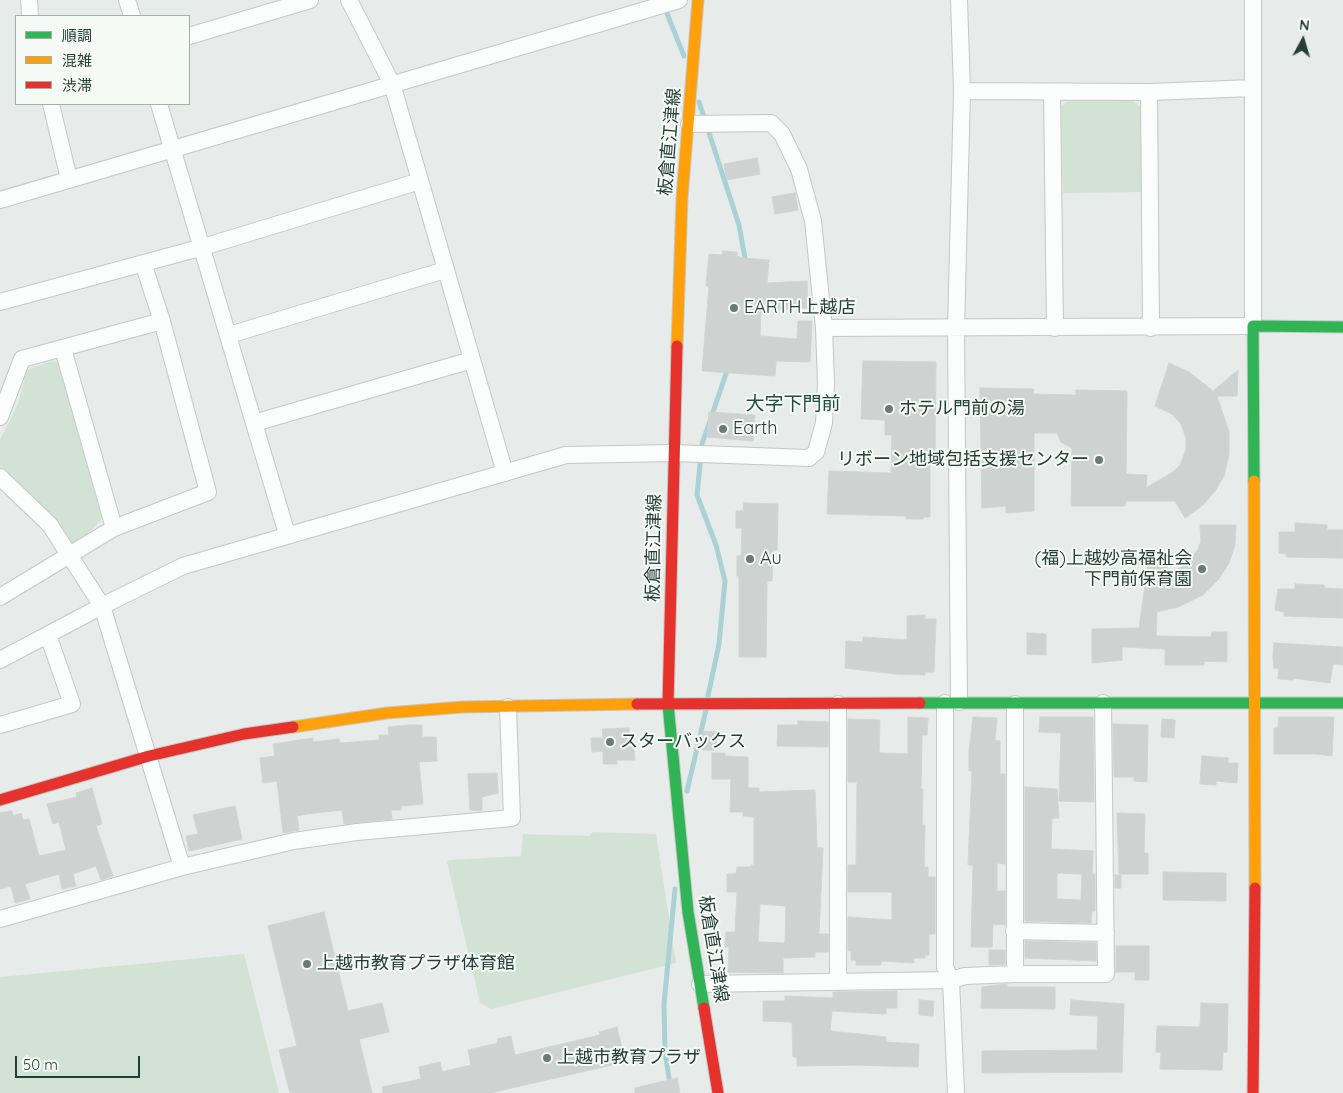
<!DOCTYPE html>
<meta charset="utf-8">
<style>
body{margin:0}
#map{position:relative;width:1343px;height:1093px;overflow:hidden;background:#e7ebe9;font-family:Quicksand,"Noto Sans JP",sans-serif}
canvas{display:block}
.legend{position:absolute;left:15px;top:15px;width:175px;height:90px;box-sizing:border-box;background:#f5faf7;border:1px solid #a2afaa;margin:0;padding:6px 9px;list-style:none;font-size:15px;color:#253e36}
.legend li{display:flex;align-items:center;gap:10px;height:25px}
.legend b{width:25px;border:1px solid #a2afaa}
.north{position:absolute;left:1278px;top:15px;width:50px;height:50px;-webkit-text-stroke:4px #f5faf7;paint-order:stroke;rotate:6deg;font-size:14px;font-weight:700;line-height:20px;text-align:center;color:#253e36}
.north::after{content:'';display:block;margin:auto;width:18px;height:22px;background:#253e36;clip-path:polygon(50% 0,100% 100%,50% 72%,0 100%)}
.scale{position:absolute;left:15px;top:1056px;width:125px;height:22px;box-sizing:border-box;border:2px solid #253e36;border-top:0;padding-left:6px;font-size:15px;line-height:18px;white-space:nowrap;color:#253e36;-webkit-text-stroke:4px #f5faf7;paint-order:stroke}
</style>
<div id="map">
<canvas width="1343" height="1093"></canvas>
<ul class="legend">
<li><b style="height:6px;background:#30b455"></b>順調</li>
<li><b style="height:6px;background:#ff9f0a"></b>混雑</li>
<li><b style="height:6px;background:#e5322d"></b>渋滞</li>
</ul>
<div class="north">N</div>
<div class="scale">50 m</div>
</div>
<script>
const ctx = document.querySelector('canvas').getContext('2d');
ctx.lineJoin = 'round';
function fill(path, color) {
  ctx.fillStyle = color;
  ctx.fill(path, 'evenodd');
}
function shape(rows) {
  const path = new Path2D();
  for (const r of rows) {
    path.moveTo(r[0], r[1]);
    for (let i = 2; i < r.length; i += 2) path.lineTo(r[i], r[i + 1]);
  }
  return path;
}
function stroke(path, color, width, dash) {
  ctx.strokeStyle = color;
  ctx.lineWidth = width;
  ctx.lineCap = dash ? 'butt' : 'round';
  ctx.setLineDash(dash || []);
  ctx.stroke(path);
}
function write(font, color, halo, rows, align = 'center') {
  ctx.font = font + ' Quicksand,"Noto Sans JP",sans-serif';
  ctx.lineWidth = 4;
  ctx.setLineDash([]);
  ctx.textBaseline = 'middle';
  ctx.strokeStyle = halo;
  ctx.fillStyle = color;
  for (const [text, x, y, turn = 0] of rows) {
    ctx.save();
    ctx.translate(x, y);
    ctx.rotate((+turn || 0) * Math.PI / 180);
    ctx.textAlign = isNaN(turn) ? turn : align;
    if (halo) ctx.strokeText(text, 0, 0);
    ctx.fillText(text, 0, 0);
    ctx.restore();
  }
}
fill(shape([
 [1068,101,1134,101,1140,107,1142,192,1063,193,1061,107],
 [51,361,57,362,60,368,102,519,77,545,68,543,0,471,0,440,18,404,27,370],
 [593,832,656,834,676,963,491,1009,480,1003,447,862,449,860,521,856,523,834,590,836],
 [244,954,279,1093,0,1093,0,977]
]), '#d2e3d6');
stroke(shape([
 [664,6,684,56],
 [699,102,739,225,746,264],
 [708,696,719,644,725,581,716,545,697,495,702,444,728,368],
 [687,791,706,710],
 [670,1085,665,1051,664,1004,675,889]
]), '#abd1d5', 5);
const building = shape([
 [757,158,760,174,727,180,724,164,757,158],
 [795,193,798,210,775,214,772,197,795,193],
 [723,251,737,252,737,256,743,258,769,260,767,283,807,281,808,308,761,310,760,336,797,339,798,321,812,321,810,362,776,361,775,376,702,371,709,286,706,286,709,254,722,255,723,251],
 [863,361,936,362,935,453,930,453,930,517,923,517,923,519,906,519,906,516,827,514,829,471,891,473,892,435,885,435,885,420,861,419,863,361],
 [1169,363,1189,372,1213,391,1238,370,1237,396,1217,396,1229,432,1229,454,1224,476,1215,491,1203,505,1185,518,1175,501,1126,501,1125,506,1071,506,1072,448,1061,442,1057,433,1034,433,1034,511,1006,513,1006,506,982,508,980,388,1034,389,1033,394,1076,395,1076,390,1127,391,1126,474,1147,475,1146,488,1173,472,1180,465,1186,450,1186,438,1181,424,1172,414,1155,406,1169,363],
 [709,412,755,415,753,441,707,437,709,412],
 [744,503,778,504,777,550,773,550,772,581,767,581,766,657,739,657,739,576,737,576,737,556,741,556,742,528,736,528,736,511,743,511,744,503],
 [1295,523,1327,525,1327,530,1343,530,1343,558,1286,557,1286,554,1279,553,1279,532,1295,532,1295,523],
 [1200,525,1236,525,1235,545,1229,563,1218,580,1203,595,1178,607,1157,612,1156,636,1211,637,1212,632,1227,632,1227,662,1204,661,1204,665,1165,665,1165,649,1122,647,1122,660,1092,663,1092,629,1139,628,1148,565,1166,565,1170,574,1186,564,1198,549,1201,541,1200,525],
 [1295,584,1324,585,1324,588,1343,589,1343,618,1284,616,1284,612,1275,610,1278,589,1295,589,1295,584],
 [925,615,925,619,936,619,934,672,925,672,925,675,896,674,845,668,846,641,863,642,863,637,907,640,907,616,925,615],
 [1027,633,1046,634,1046,655,1027,654,1027,633],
 [1274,643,1343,647,1343,665,1333,664,1330,683,1293,678,1293,680,1278,679,1279,668,1274,668,1273,658,1274,643],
 [908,717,928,718,927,735,922,735,921,789,923,789,922,825,925,825,924,867,928,867,928,877,935,877,935,934,929,934,929,955,925,955,925,958,914,958,914,963,881,961,881,965,856,965,856,960,851,960,851,951,848,951,848,917,892,920,892,892,848,892,848,865,856,865,857,782,848,782,848,719,880,720,879,753,908,754,908,717],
 [973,717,997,718,995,740,1000,741,1000,774,1005,774,1005,864,997,863,997,891,1005,891,1005,925,993,924,992,947,971,947,973,865,968,865,972,771,969,771,969,751,973,717],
 [1040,717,1093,717,1094,802,1059,801,1061,733,1039,732,1040,717],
 [1279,717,1334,717,1332,756,1317,754,1274,754,1274,728,1278,728,1279,717],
 [1162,719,1175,720,1174,738,1161,737,1162,719],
 [798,721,828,722,828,747,777,746,778,725,798,725,798,721],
 [1113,724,1148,725,1147,782,1134,781,1134,777,1114,777,1113,724],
 [409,725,422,725,422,737,436,737,437,761,419,762,423,804,401,806,401,810,391,810,392,819,344,824,342,810,306,814,297,816,299,830,283,833,277,781,263,783,260,758,275,756,273,744,313,738,313,742,339,739,340,743,379,740,379,735,389,735,388,727,409,725],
 [629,728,630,747,634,747,635,760,617,760,617,764,603,764,603,751,592,752,591,738,603,738,602,729,629,728],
 [703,731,717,732,716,750,702,750,703,731],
 [712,753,725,753,725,756,748,757,748,788,759,788,759,792,815,790,817,848,823,848,819,934,828,934,828,952,815,952,815,957,783,958,783,973,728,972,729,947,725,947,726,932,735,932,737,892,727,892,727,874,736,874,737,867,751,867,751,865,754,865,754,817,743,816,743,812,730,812,731,779,712,779,712,753],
 [760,904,786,906,785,943,758,942,760,904],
 [1202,756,1228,758,1228,763,1238,763,1237,783,1216,781,1216,785,1200,784,1202,756],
 [497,773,498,793,482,797,482,811,470,810,468,774,497,773],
 [1025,787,1057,789,1059,818,1052,818,1051,849,1093,851,1092,874,1095,874,1095,911,1092,911,1091,923,1025,921,1025,787],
 [1057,873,1082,874,1081,900,1057,899,1057,873],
 [92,788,102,824,96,826,113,876,101,880,96,866,73,874,76,886,62,889,59,874,25,884,30,899,15,903,11,886,0,889,0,813,12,811,13,816,21,813,23,820,29,819,39,856,66,850,59,822,53,824,47,804,77,797,76,793,92,788],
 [235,806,242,839,189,851,186,836,198,834,193,815,235,806],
 [1117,813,1145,814,1144,853,1148,853,1148,874,1119,874,1117,813],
 [1163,872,1226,873,1226,901,1163,900,1163,872],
 [1115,875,1121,875,1121,888,1115,888,1115,875],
 [324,912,348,1011,382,1003,389,1032,359,1039,372,1093,290,1093,279,1050,297,1046,268,926,324,912],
 [1025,941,1096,943,1096,961,1025,958,1025,941],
 [1116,946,1149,946,1149,980,1135,980,1135,972,1116,972,1116,946],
 [989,950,1005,950,1005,964,989,965,989,950],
 [1007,984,1007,987,1055,987,1055,1009,981,1008,982,987,1007,984],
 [897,991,897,1008,886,1008,886,1014,832,1011,830,1031,886,1037,886,1042,919,1044,918,1067,859,1065,797,1066,797,1057,793,1057,792,1022,763,1021,763,1001,785,1001,785,996,833,998,833,992,897,991],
 [919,1000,934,1001,933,1016,919,1015,919,1000],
 [1071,1000,1124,1004,1122,1072,982,1073,982,1051,1097,1050,1098,1016,1070,1015,1071,1000],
 [1201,1003,1228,1004,1227,1052,1223,1052,1222,1070,1160,1069,1161,1052,1156,1052,1157,1026,1200,1027,1201,1003],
 [617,1027,625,1062,490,1093,383,1093,382,1087,421,1079,419,1067,440,1062,442,1072,471,1065,468,1050,498,1043,497,1039,511,1036,515,1055,600,1035,599,1032,617,1027],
 [677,1078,680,1093,635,1093,635,1088,677,1078]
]);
fill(building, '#ced2d0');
stroke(building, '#d0d4d2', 1);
const street = shape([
 [29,0,30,16],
 [127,0,132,16],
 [349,0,392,84,505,473],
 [189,36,310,0],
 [962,91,1149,92,1253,88],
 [1052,92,1055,328],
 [1149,92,1151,328],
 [51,104,69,179],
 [159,104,287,534],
 [0,200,679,0],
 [0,302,203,247,420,181],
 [824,328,1253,326,1253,0],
 [229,335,445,270],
 [63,349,114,528],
 [0,417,22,359,162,321],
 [254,423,472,360],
 [0,477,50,525,102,606,182,867],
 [0,597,114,528,208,492,162,321,143,263],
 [0,660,102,606,183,566,566,455,673,453,809,458,816,452,824,423,826,383,824,328,813,221,799,169,782,134,771,123,689,124],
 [959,702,956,329,962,91,959,0],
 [945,703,945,967,951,980,956,1093],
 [1015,704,1015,974],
 [0,725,72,704,48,635],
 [0,919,182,867,294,841,357,832,512,818,508,707],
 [1014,931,1106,933],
 [838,982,838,704],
 [700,984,951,980,965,976,1015,974,1106,974,1103,703]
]);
const fast = shape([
 [1254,481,1253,326,1343,327],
 [920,703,1343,703],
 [668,704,688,912,704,1008]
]);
const slow = shape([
 [677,346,682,198,698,0],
 [1254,481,1255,888],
 [293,727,387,713,463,707,637,704]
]);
const jam = shape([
 [637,704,920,703],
 [668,704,677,346],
 [0,800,149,756,244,734,293,727],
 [704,1008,718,1093],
 [1253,1093,1255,888]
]);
stroke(street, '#c4c8c6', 18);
stroke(fast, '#c3c9c6', 13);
stroke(slow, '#c3c9c6', 13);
stroke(jam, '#c3c9c6', 13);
stroke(street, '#fbfcfc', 16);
stroke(fast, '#30b455', 11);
stroke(slow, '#ff9f0a', 11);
stroke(jam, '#e5322d', 11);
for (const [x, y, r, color] of [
 [734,308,5,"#697b75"],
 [889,409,5,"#697b75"],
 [723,429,5,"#697b75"],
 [1099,460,5,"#697b75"],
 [750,559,5,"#697b75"],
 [1202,569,5,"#697b75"],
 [610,742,5,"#697b75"],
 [307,964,5,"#697b75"],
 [547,1058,5,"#697b75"]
]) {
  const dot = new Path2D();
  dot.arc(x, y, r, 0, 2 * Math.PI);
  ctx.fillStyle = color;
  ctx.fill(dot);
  stroke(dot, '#f5faf7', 2);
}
write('18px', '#253e36', '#f5faf7', [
 ["板倉直江津線",670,142,-85],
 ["板倉直江津線",654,548,-89],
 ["板倉直江津線",713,949,81]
]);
write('18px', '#253e36', '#f5faf7', [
 ["EARTH上越店",744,308],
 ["ホテル門前の湯",899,409],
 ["Earth",733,429],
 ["リボーン地域包括支援センター",1089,460,"right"],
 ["Au",760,559],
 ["(福)上越妙高福祉会",1192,559,"right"],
 ["下門前保育園",1192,580,"right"],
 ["スターバックス",620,742],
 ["上越市教育プラザ体育館",317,964],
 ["上越市教育プラザ",557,1058]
], 'left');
write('19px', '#224e42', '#f5faf7', [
 ["大字下門前",793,404]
]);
</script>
